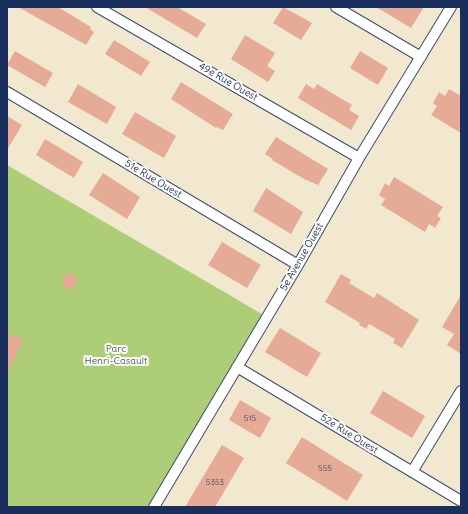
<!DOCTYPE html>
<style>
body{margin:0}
#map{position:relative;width:468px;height:514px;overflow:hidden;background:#f2e8cf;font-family:Delius,sans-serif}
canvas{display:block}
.frame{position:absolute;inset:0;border:8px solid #1b2f5e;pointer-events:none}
</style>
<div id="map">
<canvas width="468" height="514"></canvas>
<div class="frame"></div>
</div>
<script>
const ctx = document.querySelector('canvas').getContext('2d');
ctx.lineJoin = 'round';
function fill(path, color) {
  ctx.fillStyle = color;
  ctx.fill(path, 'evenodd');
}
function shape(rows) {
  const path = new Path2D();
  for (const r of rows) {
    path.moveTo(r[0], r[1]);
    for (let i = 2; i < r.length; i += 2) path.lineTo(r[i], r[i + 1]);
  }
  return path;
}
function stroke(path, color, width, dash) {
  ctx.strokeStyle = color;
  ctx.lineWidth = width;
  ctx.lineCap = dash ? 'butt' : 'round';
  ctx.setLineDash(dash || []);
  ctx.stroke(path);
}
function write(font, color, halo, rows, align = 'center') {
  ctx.font = font + ' Delius,sans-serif';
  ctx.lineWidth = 4;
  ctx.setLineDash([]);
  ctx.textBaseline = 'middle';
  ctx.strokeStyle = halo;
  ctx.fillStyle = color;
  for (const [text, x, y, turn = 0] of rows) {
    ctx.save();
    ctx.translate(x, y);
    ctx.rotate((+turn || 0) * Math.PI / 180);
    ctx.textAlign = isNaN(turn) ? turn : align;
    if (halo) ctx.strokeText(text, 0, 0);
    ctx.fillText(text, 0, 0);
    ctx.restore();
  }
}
fill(shape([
 [7,165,267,317,154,507,7,507]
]), '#adce76');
fill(shape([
 [18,7,58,7,91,27,90,29,94,32,86,45],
 [145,7,177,7,206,24,197,38],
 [283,7,312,23,301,40,273,23],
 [376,7,424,7,411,28],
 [245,35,275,53,267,66,275,71,268,82,231,59],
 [114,40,150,62,141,76,105,54],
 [15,51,53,73,45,87,7,65],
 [360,51,388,68,378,85,350,68],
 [181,82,233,114,223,130,217,127,216,128,171,99],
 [78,84,116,107,107,124,68,102],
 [306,84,314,89,317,84,352,105,349,110,359,116,351,130,298,98],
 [449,89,461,96,461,133,431,115,437,106,433,103,439,92,445,96],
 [135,112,176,136,164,158,122,134],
 [7,116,22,125,7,150],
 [276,137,328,169,318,185,304,179,272,160,273,159,265,154],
 [45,139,83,162,74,178,36,155],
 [103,173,140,197,127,219,89,195],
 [394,177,443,207,437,216,441,218,435,228,429,224,425,232,381,205,385,199,379,195,385,183,389,186],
 [266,188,303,212,291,234,253,211],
 [222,242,261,265,247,288,208,265],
 [69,272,78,280,71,291,61,283],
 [341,274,351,280,349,283,374,298,377,293,419,320,402,348,393,343,395,339,369,324,366,329,359,325,360,323,325,302],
 [461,295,461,354,447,345,454,334,442,327],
 [280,328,321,353,307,377,265,352],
 [11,334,23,339,7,376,7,344],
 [383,391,425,416,412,438,370,413],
 [240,400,271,418,260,438,229,420],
 [302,437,363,475,347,501,286,463],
 [222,445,244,458,215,507,185,507]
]), '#e6ab96');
const minor = shape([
 [97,7,359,158],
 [336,7,421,57],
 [7,92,298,265],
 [237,367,461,501],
 [412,472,461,391],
 [154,507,298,265,359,158,451,7]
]);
stroke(minor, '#3b4b6f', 12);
stroke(minor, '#fff', 10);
write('8px', '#4e4e6c', null, [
 ["515",250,419],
 ["555",325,469],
 ["5353",215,483]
]);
write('10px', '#1b2f5e', '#fdfcf7', [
 ["49e Rue Ouest",228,82,30],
 ["51e Rue Ouest",153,179,31],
 ["5e Avenue Ouest",302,257,-60],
 ["52e Rue Ouest",349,434,32]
]);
write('10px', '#475f65', '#fdfcf7', [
 ["Parc",116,349],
 ["Henri-Casault",116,361]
]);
</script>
